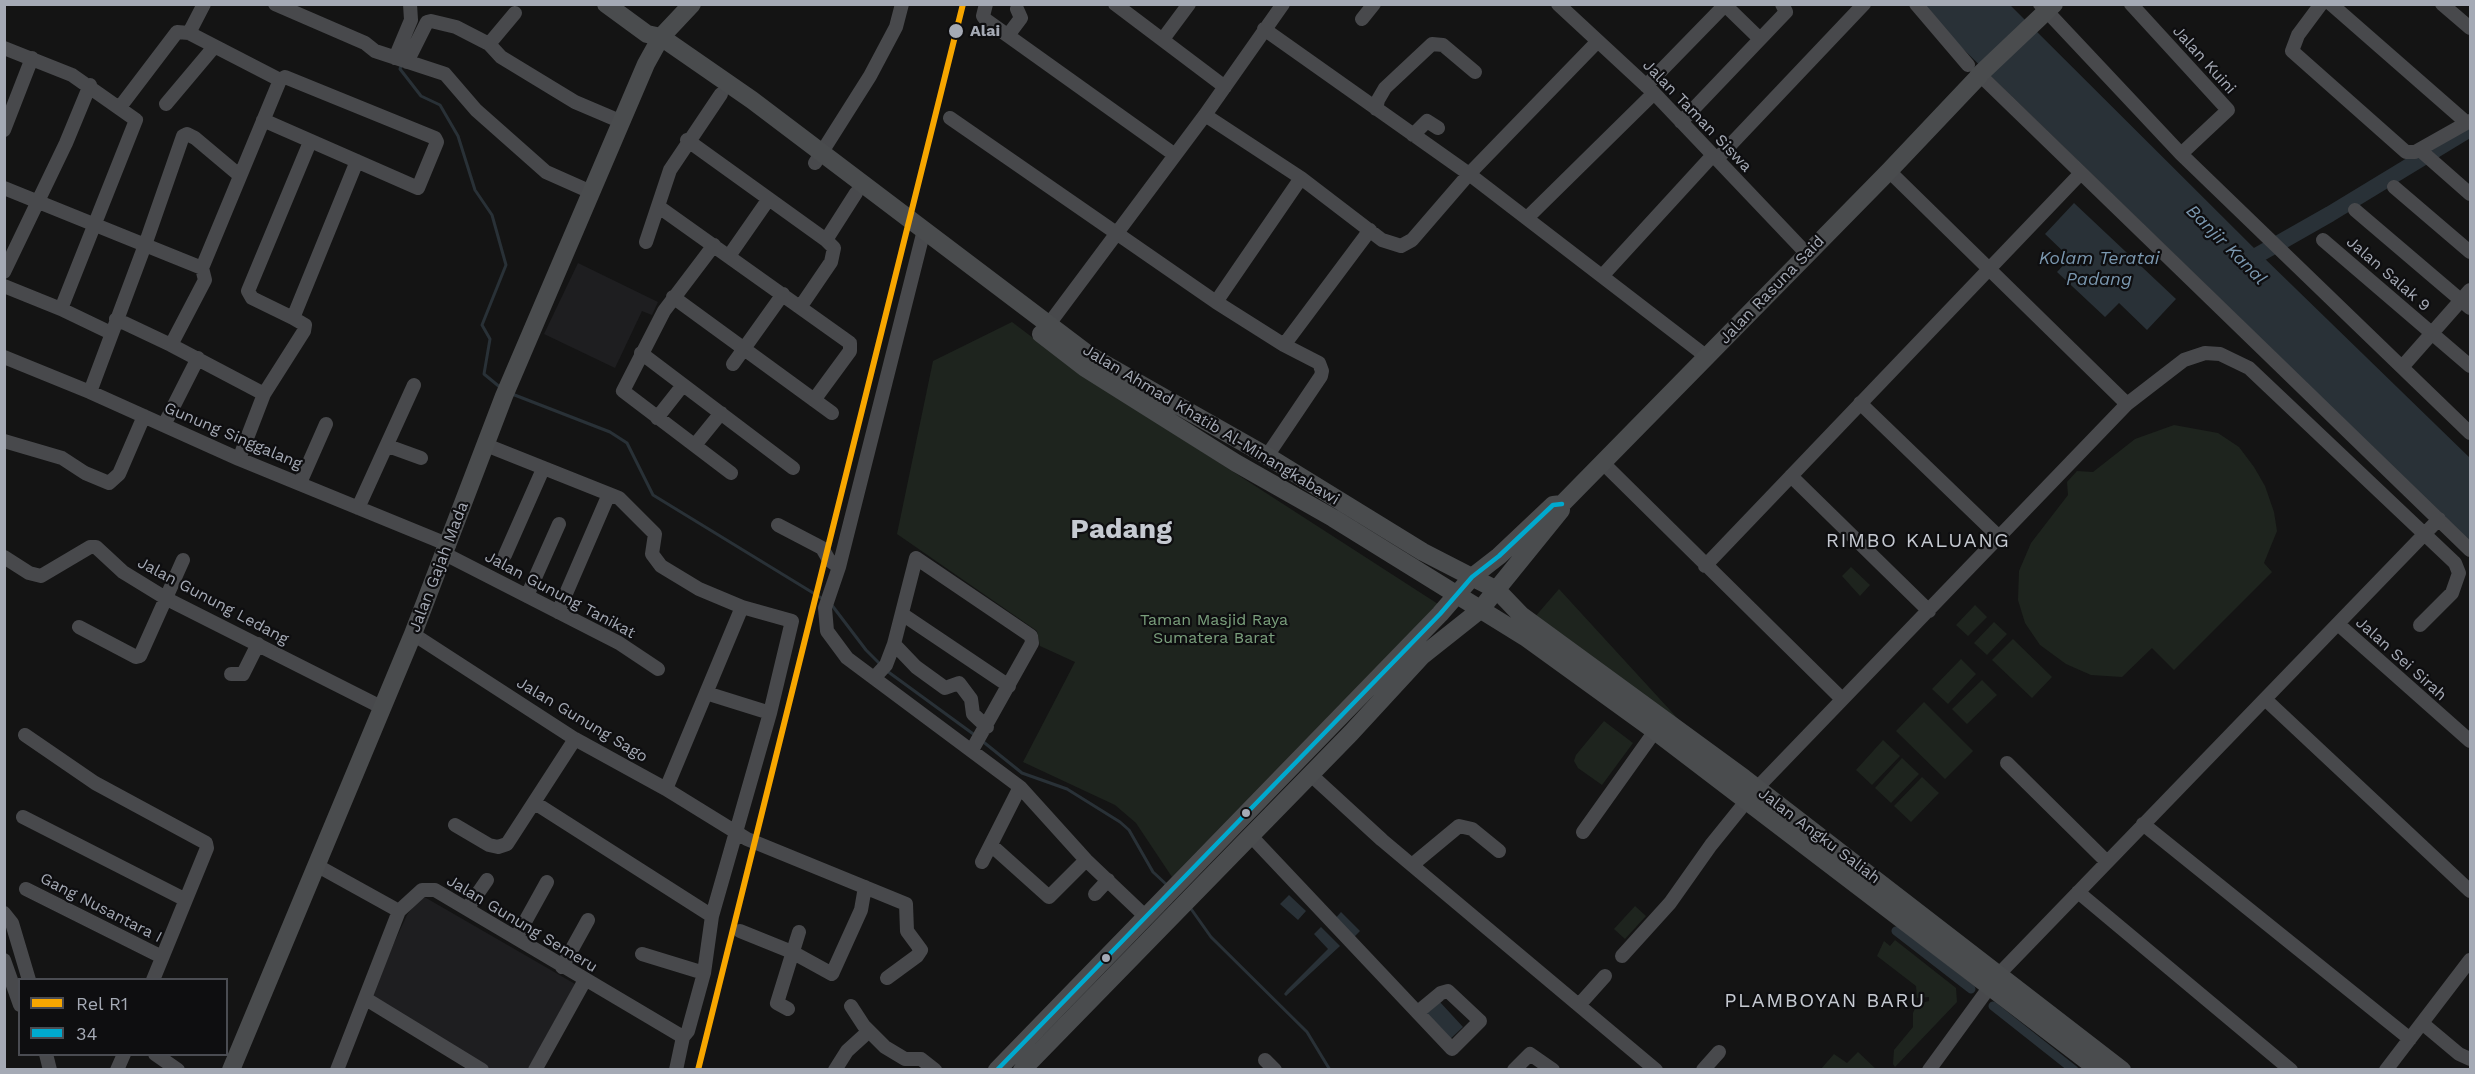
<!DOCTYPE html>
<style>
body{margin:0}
#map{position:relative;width:2475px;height:1074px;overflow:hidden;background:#141414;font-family:"Work Sans",sans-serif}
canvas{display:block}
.frame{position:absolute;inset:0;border:6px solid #a5aab5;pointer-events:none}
.legend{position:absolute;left:18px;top:978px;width:210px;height:78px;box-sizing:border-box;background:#0e0e10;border:2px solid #4a4c52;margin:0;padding:8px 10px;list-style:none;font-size:18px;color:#a5aab5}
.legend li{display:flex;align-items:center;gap:12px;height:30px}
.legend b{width:30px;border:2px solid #4a4c52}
</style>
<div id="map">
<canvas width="2475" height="1074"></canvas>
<div class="frame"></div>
<ul class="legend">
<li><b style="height:8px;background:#f7a600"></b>Rel R1</li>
<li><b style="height:8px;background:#00a9ce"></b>34</li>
</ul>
</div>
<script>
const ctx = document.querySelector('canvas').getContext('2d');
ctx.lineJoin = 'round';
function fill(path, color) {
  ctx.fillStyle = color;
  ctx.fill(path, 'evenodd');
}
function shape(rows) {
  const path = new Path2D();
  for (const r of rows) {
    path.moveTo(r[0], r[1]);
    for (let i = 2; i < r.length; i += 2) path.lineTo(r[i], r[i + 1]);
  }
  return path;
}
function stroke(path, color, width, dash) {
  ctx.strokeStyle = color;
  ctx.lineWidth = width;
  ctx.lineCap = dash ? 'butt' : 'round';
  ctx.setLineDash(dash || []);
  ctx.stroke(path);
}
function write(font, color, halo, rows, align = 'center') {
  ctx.font = font + ' "Work Sans",sans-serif';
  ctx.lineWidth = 4.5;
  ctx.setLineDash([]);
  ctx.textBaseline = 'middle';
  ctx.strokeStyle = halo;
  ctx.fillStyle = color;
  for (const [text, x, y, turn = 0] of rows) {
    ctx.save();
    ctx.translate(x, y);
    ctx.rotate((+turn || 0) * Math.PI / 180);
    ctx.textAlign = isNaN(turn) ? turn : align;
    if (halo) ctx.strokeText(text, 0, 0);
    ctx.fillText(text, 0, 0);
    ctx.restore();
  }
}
fill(shape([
 [578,263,658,302,652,315,642,311,615,368,544,334],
 [421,895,575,984,528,1069,485,1069,368,999,407,915]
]), '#1e1e20');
fill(shape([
 [1012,322,1077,371,1438,604,1172,877,1136,823,1115,805,1023,762,1075,662,1040,646,1037,631,897,534,933,361],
 [2174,425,2218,433,2239,447,2254,467,2265,486,2274,512,2277,531,2264,563,2272,572,2174,670,2152,648,2122,677,2091,675,2066,664,2040,645,2025,623,2018,600,2019,571,2031,543,2068,495,2067,482,2077,471,2093,472,2135,439],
 [1851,567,1870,585,1860,596,1842,576],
 [1559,589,1691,733,1534,618],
 [1975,605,1987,617,1968,636,1956,625],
 [1994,622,2007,634,1987,655,1974,643],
 [2013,639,2052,677,2032,698,1992,660],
 [1961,659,1976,674,1948,704,1932,689],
 [1982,680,1997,695,1967,724,1952,709],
 [1924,702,1973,751,1945,779,1896,731],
 [1604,721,1633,743,1602,785,1578,768,1574,761,1576,755],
 [1883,740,1900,756,1872,785,1856,770],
 [1902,758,1919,774,1891,803,1875,788],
 [1922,777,1939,793,1911,822,1894,806],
 [1635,906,1646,916,1625,939,1614,929],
 [1895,940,1956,988,1957,1002,1895,1067,1893,1064,1894,1050,1913,1027,1913,1013,1917,1004,1929,1001,1929,997,1917,998,1916,986,1877,956,1884,941,1890,946],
 [1858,1052,1876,1069,1821,1069,1834,1054,1847,1063]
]), '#1e241e');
fill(shape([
 [1922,5,2010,5,2260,254,2470,458,2470,542,1960,46],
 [2074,203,2176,299,2147,330,2119,303,2105,317,2057,272,2070,258,2045,234],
 [1289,895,1306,911,1298,920,1280,904],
 [1341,912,1360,931,1353,938,1334,920],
 [1321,927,1340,946,1286,996,1284,994,1287,990,1328,949,1314,934],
 [1439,1001,1463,1027,1447,1042,1423,1016]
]), '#293137');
stroke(shape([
 [402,63,400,69,421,96,440,105,458,136,475,190,492,215,506,265,482,325,490,339,484,374,501,388],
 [512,394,610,432,627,443,653,495,823,599],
 [831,604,866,650,880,664],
 [887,671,976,736],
 [981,740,1022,773,1067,789,1120,822,1129,830,1153,872,1167,885],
 [1189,906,1211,937,1307,1032,1330,1070]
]), '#293137', 3);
stroke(shape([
 [1896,931,1971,989],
 [1993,1006,2074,1070]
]), '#293137', 9);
stroke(shape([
 [2242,264,2330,214,2470,129]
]), '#293137', 16);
stroke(shape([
 [204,4,189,33,280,80,285,77,435,138,437,142,418,188,263,120],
 [275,4,365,43,375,51,445,74,476,110,546,172,591,192],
 [986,4,983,16,986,20,1175,155],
 [1115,4,1225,87],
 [1558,4,1654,93,1807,254],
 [1916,4,1968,65],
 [2040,4,2181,154,2470,433],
 [2131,4,2228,110,2181,154],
 [2321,4,2298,35,2292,51,2406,152,2415,152,2470,121],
 [2331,4,2467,123],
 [2442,4,2470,28],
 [1362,19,1374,4],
 [1264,29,1469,174,1707,357],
 [1009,34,1021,18,1017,9],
 [1163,39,1189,4],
 [489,44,501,57,575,102,622,122],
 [4,48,72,75,136,120,61,309,111,333],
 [395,58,411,20,410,4],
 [407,62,427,22,431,21,456,27,489,44,515,13],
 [1980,75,2470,550],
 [1646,86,1725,5,1760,39],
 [166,104,214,47],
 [120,107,177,32,189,33],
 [1376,109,1378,100,1385,88,1432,44,1443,45,1475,72],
 [1205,115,1283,4],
 [950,118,1216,302,1284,345,1319,363,1322,371,1321,376,1267,456],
 [1681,122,1786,12,1782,4],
 [4,130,32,58],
 [1413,135,1427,121,1438,128],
 [687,140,826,240],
 [2420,150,2470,194],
 [1717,159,1864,4],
 [815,163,870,76,896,27,902,4],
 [1889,171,2127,404],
 [2394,187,2470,252],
 [4,188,145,245,183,136,187,134,195,138,239,175],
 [659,207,850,343,850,351,814,400],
 [2355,210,2470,308],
 [1527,218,1654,93],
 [924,230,839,567,825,608,827,631,847,658,1020,787,1086,860,1146,917],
 [2323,240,2470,366],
 [646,242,670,170,721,94],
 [714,245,664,311,623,391,731,473],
 [729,256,768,200],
 [202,268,205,280,171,345,264,394],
 [4,272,66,143,90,85],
 [1603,275,1713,155],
 [4,286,61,309],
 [673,297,832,413],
 [1216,302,1301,178],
 [801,306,831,262,834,248,826,240,856,193],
 [293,318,252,298,248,291,310,142],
 [116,319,171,345],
 [1049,324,1205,115,1301,178,1382,240,1401,246,1412,240,1469,174,1598,41],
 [1284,345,1370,230],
 [641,353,793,468],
 [4,357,90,392,239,459,449,545],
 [733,364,783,294],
 [2403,366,2470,290],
 [90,392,145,245,202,268,280,80],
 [1860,403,1998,536],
 [657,418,683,385],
 [164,425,198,358],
 [4,441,62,458,85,473,109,483,119,474,144,416],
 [486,445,619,498,655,534,652,554,661,566,699,589,742,607,792,621,770,713,712,916,704,973,688,1031,683,1037,676,1070],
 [695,445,721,413],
 [388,446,421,458],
 [239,459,264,394,304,331,305,325,293,318,357,161],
 [1604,464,1842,699],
 [1791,476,1929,611],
 [300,483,326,424],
 [358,508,414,385],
 [778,525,822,548,829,560,839,567],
 [445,554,619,643,658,669],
 [505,555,543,469],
 [4,557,29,573,41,576,90,547,96,547,123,572,167,599,383,708],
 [1705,566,2080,174],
 [527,596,559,524],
 [558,612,609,494],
 [902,614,1009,686],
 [2338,624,2470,741],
 [79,627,136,657,140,656,183,560],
 [413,634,575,739,666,789,747,839,906,904,907,931,921,950,917,956,887,978],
 [894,644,916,558,1031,636,1032,643,972,750],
 [231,674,243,674,258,644],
 [874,678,886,665,894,644,916,667,945,688,959,683,971,699,973,714,987,727],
 [706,693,770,713],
 [2265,699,2470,891],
 [25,735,95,783,206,843,207,848,153,980],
 [2007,763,2106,861],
 [1310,774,1382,840,1656,1070],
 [666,789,742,607],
 [535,803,712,916],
 [23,817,184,899],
 [2143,824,2410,1039],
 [455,825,489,845,498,847,507,844,575,739],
 [1583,832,1655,731],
 [1250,835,1452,1049,1480,1021,1448,991,1441,993,1418,1012],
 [991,845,1049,897,1086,860],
 [982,862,1020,787],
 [316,865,399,911,422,890,435,890,683,1037],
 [1412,865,1459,826,1472,829,1499,851],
 [26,889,162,957],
 [2078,892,2291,1070],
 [1095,894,1108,880],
 [467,909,487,880],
 [4,913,12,923,29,980],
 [740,931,792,952,832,974,861,910,865,887],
 [516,938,547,882],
 [642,954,704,973],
 [1622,956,1670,903,1711,845,1757,788,2127,404,2184,360,2205,353,2220,354,2249,368,2455,563,2459,573,2452,593,2420,625],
 [4,960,20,1005],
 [562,967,588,920],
 [366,999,482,1070],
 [1579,1005,1605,976],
 [851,1006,864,1026,885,1047,905,1059,921,1059,935,1070],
 [788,1009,777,1003,799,932],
 [2422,1023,2459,1054,2470,1059],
 [46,1054,50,1070],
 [155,1054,178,1070],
 [1265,1060,1275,1070],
 [117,1070,124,1054],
 [337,1070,399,911],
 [535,1070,585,980],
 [835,1070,847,1051,869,1031],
 [1514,1070,1530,1054,1553,1070],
 [1703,1070,1719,1052],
 [1929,1070,1999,974,2439,519],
 [2386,1070,2470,960]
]), '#48494c', 14);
stroke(shape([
 [606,4,647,34,661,37,752,100,1089,355,1267,456,1423,552,1497,590,1521,615,1744,778,2122,1070],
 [1978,76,2054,4],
 [1041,334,1085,368,1236,463,1333,518,1525,637,1655,731,2099,1070],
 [1562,504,1889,171,1980,75],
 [231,1070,413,634,504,396,646,64,661,37,692,4],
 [997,1070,1440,614,1472,577,1499,556,1553,505,1562,504],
 [1022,1070,1351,733,1422,656,1480,610,1561,510]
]), '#4a4c4e', 18);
stroke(shape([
 [997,1070,1440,614,1472,577,1499,556,1553,505,1562,504]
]), '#00a9ce', 4.5);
stroke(shape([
 [698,1070,963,4]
]), '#f7a600', 6);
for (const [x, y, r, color] of [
 [956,31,8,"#a5aab5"],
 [1246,813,5,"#a5aab5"],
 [1106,958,5,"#a5aab5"]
]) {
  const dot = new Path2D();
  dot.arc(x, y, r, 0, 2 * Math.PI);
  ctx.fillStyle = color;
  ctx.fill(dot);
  stroke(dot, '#0e0e10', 2);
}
write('bold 16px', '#a5aab5', '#0e0e10', [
 ["Alai",970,31]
], 'left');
write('16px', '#a5aab5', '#0e0e10', [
 ["Jalan Kuini",2204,60,48],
 ["Jalan Taman Siswa",1697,116,46],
 ["Jalan Salak 9",2388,274,41],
 ["Jalan Rasuna Said",1772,290,-46],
 ["Jalan Ahmad Khatib Al-Minangkabawi",1211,425,31],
 ["Gunung Singgalang",233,436,23],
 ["Jalan Gajah Mada",439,567,-69],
 ["Jalan Gunung Tanikat",560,595,28],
 ["Jalan Gunung Ledang",213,601,28],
 ["Jalan Sei Sirah",2401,659,42],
 ["Jalan Gunung Sago",582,720,31],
 ["Jalan Angku Saliah",1819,836,37],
 ["Gang Nusantara I",101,908,27],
 ["Jalan Gunung Semeru",522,924,31]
]);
write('16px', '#7ba07d', '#0e0e10', [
 ["Taman Masjid Raya",1214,620],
 ["Sumatera Barat",1214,638]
]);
write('italic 18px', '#7b98b0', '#0e0e10', [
 ["Banjir Kanal",2226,245,45],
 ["Kolam Teratai",2099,259],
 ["Padang",2099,280]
]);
ctx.letterSpacing = '1.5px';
write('20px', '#c5c9d1', '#0e0e10', [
 ["RIMBO KALUANG",1918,541],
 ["PLAMBOYAN BARU",1825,1001]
]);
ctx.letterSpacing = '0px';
write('bold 28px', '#c5c9d1', '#0e0e10', [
 ["Padang",1121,530]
]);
</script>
